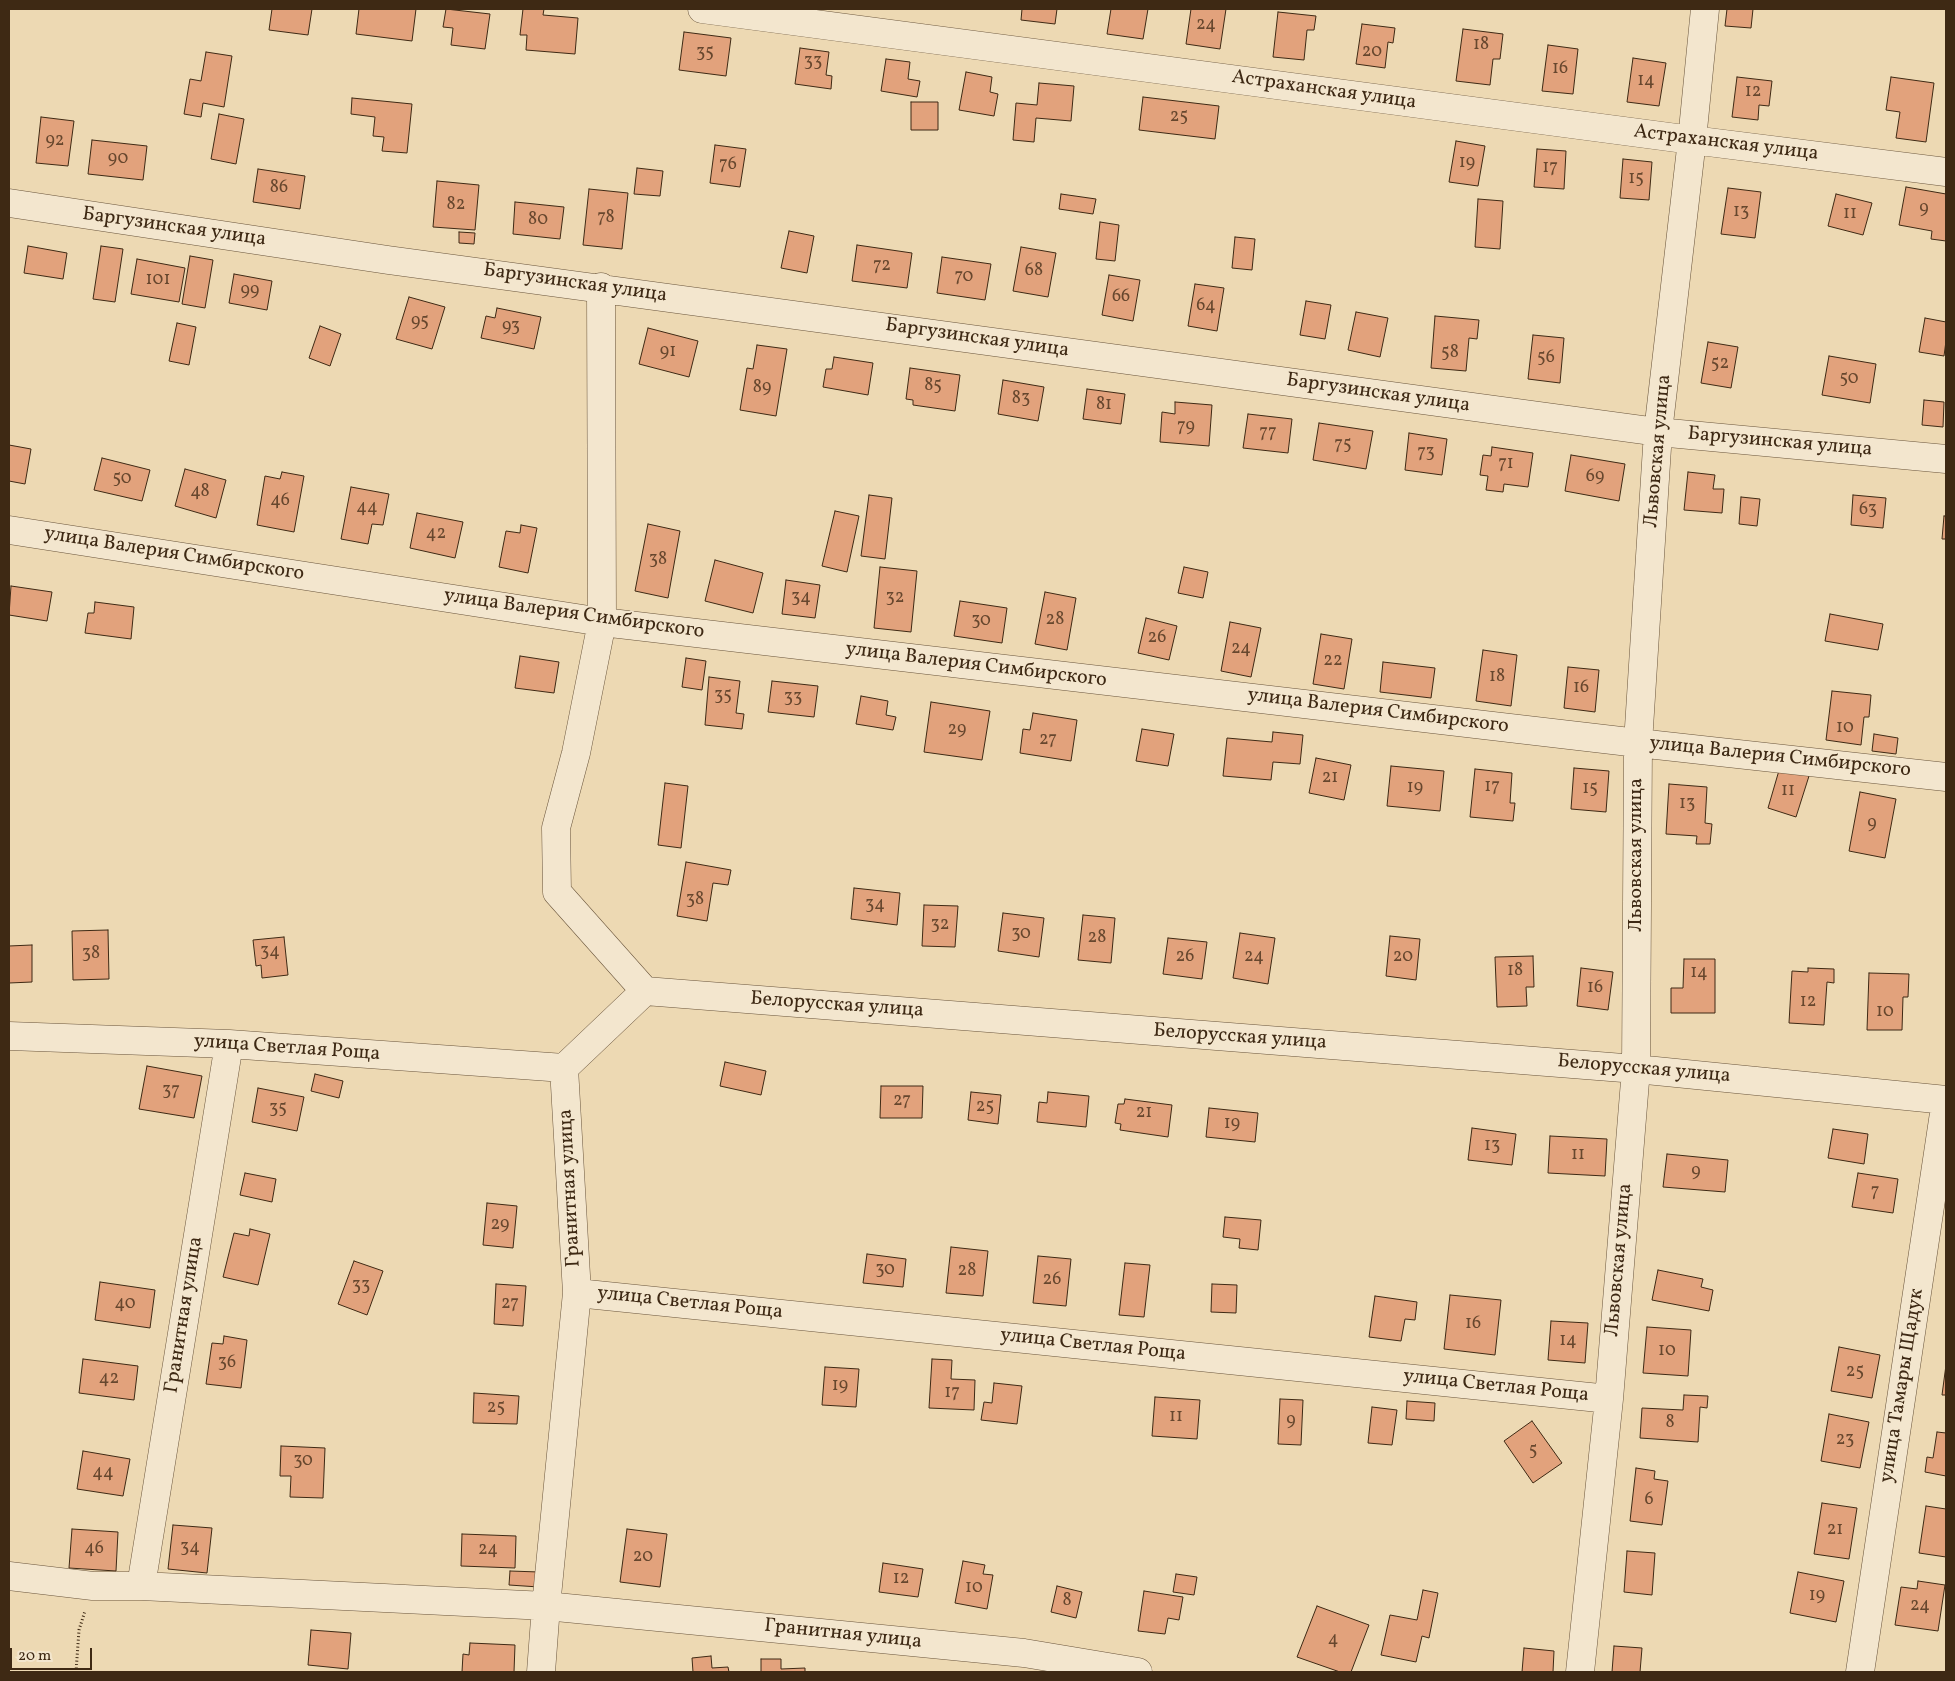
<!DOCTYPE html>
<meta charset="utf-8">
<style>
body{margin:0}
#map{position:relative;width:1955px;height:1681px;overflow:hidden;background:#edd9b3;font-family:Vollkorn,serif}
canvas{display:block}
.frame{position:absolute;inset:0;border:10px solid #3e2914;pointer-events:none}
.scale{position:absolute;left:10px;top:1648px;width:82px;height:22px;box-sizing:border-box;border:2px solid #3e2914;border-top:0;padding-left:6px;font-size:15px;line-height:18px;white-space:nowrap;color:#3e2914;-webkit-text-stroke:4px #f3e6ce;paint-order:stroke}
</style>
<div id="map">
<canvas width="1955" height="1681"></canvas>
<div class="frame"></div>
<div class="scale">20 m</div>
</div>
<script>
const ctx = document.querySelector('canvas').getContext('2d');
ctx.lineJoin = 'round';
function fill(path, color) {
  ctx.fillStyle = color;
  ctx.fill(path, 'evenodd');
}
function shape(rows) {
  const path = new Path2D();
  for (const r of rows) {
    path.moveTo(r[0], r[1]);
    for (let i = 2; i < r.length; i += 2) path.lineTo(r[i], r[i + 1]);
  }
  return path;
}
function stroke(path, color, width, dash) {
  ctx.strokeStyle = color;
  ctx.lineWidth = width;
  ctx.lineCap = dash ? 'butt' : 'round';
  ctx.setLineDash(dash || []);
  ctx.stroke(path);
}
function write(font, color, halo, rows, align = 'center') {
  ctx.font = font + ' Vollkorn,serif';
  ctx.lineWidth = 4;
  ctx.setLineDash([]);
  ctx.textBaseline = 'middle';
  ctx.strokeStyle = halo;
  ctx.fillStyle = color;
  for (const [text, x, y, turn = 0] of rows) {
    ctx.save();
    ctx.translate(x, y);
    ctx.rotate((+turn || 0) * Math.PI / 180);
    ctx.textAlign = isNaN(turn) ? turn : align;
    if (halo) ctx.strokeText(text, 0, 0);
    ctx.fillText(text, 0, 0);
    ctx.restore();
  }
}
const building = shape([
 [272,9,312,9,308,35,269,30,272,9],
 [359,9,416,9,412,41,356,34,359,9],
 [446,9,490,14,485,49,451,45,453,28,443,27,446,9],
 [523,9,544,9,543,15,578,18,575,54,526,50,527,35,520,35,523,9],
 [1022,9,1057,9,1055,24,1021,20,1022,9],
 [1111,9,1148,9,1143,39,1107,34,1111,9],
 [1191,9,1226,9,1220,49,1186,44,1191,9],
 [1727,9,1753,9,1751,28,1725,26,1727,9],
 [1278,12,1316,16,1314,30,1307,30,1304,60,1273,57,1278,12],
 [1362,24,1395,28,1393,43,1388,42,1385,68,1356,64,1362,24],
 [1463,29,1503,34,1500,59,1493,59,1490,85,1456,81,1463,29],
 [684,32,731,38,726,76,679,70,684,32],
 [1548,45,1578,49,1573,94,1542,91,1548,45],
 [800,48,829,52,826,75,832,76,831,89,795,84,800,48],
 [206,52,232,56,224,107,203,103,201,117,184,114,190,79,201,81,206,52],
 [1633,58,1666,63,1659,106,1627,102,1633,58],
 [886,59,910,62,908,79,920,81,917,97,881,91,886,59],
 [966,72,992,77,990,92,998,94,994,116,959,110,966,72],
 [1737,77,1772,81,1769,106,1759,105,1758,120,1732,117,1737,77],
 [1891,77,1934,83,1926,142,1896,138,1900,112,1886,110,1891,77],
 [1039,83,1074,86,1071,121,1036,118,1034,142,1013,140,1016,103,1037,105,1039,83],
 [1143,97,1219,106,1215,139,1139,130,1143,97],
 [352,98,412,104,407,153,382,151,384,137,373,136,375,117,351,114,352,98],
 [911,102,938,102,938,130,911,130,911,102],
 [219,114,244,119,236,164,211,159,219,114],
 [41,117,74,121,68,166,36,163,41,117],
 [92,140,147,146,143,180,88,174,92,140],
 [1456,141,1485,146,1478,186,1449,182,1456,141],
 [715,145,746,149,740,187,710,183,715,145],
 [1537,149,1566,151,1564,189,1534,187,1537,149],
 [1623,159,1652,162,1649,200,1620,198,1623,159],
 [637,168,663,171,660,196,634,194,637,168],
 [258,169,305,176,300,209,253,202,258,169],
 [437,181,479,185,475,230,433,227,437,181],
 [1906,187,1946,194,1946,241,1931,239,1932,231,1899,225,1906,187],
 [1728,188,1761,192,1755,238,1721,234,1728,188],
 [589,189,628,193,622,249,583,245,589,189],
 [1061,194,1096,199,1093,214,1059,209,1061,194],
 [1836,194,1872,203,1863,235,1828,226,1836,194],
 [1478,199,1503,201,1500,249,1475,247,1478,199],
 [515,202,564,207,560,239,513,234,515,202],
 [1100,222,1119,225,1115,261,1096,259,1100,222],
 [789,231,814,236,807,273,781,268,789,231],
 [459,232,475,233,474,244,459,243,459,232],
 [1235,237,1255,239,1252,270,1232,268,1235,237],
 [857,245,912,253,907,288,852,281,857,245],
 [28,246,67,253,63,279,24,273,28,246],
 [101,246,123,249,115,302,93,299,101,246],
 [1021,247,1056,253,1048,297,1013,291,1021,247],
 [190,256,213,260,205,308,182,304,190,256],
 [942,257,991,264,985,300,937,293,942,257],
 [137,259,185,268,179,302,131,294,137,259],
 [234,274,272,281,267,310,229,303,234,274],
 [1109,275,1140,280,1133,321,1102,315,1109,275],
 [1195,284,1224,288,1217,331,1188,326,1195,284],
 [409,297,445,307,432,349,396,339,409,297],
 [1306,301,1331,305,1325,339,1300,335,1306,301],
 [497,308,541,317,534,349,481,338,486,316,495,318,497,308],
 [1356,312,1388,318,1380,357,1348,350,1356,312],
 [1435,316,1479,320,1477,339,1469,338,1466,371,1431,368,1435,316],
 [1925,318,1946,322,1946,341,1944,356,1919,352,1925,318],
 [177,323,196,327,189,365,169,361,177,323],
 [320,326,341,334,330,366,309,358,320,326],
 [648,328,698,341,689,377,639,364,648,328],
 [1533,335,1564,338,1560,383,1528,379,1533,335],
 [1708,342,1738,347,1731,388,1701,383,1708,342],
 [757,345,787,349,776,416,740,410,747,368,753,369,757,345],
 [1829,356,1876,364,1870,403,1822,395,1829,356],
 [834,357,873,363,868,395,823,387,826,369,832,369,834,357],
 [910,368,960,375,955,411,913,405,913,400,906,399,910,368],
 [1003,380,1044,387,1038,421,998,414,1003,380],
 [1087,389,1125,394,1121,424,1083,419,1087,389],
 [1924,400,1944,402,1943,427,1922,425,1924,400],
 [1175,402,1212,405,1209,446,1160,442,1162,412,1175,414,1175,402],
 [1248,414,1292,419,1288,453,1243,448,1248,414],
 [1319,423,1373,431,1366,469,1313,460,1319,423],
 [1409,433,1447,439,1442,475,1405,470,1409,433],
 [9,445,31,449,25,484,9,481,9,445],
 [1492,447,1533,453,1528,487,1504,484,1503,492,1486,490,1488,476,1480,475,1483,455,1491,456,1492,447],
 [1571,455,1625,464,1619,501,1565,491,1571,455],
 [102,458,150,470,142,501,94,490,102,458],
 [185,469,226,480,216,518,175,506,185,469],
 [282,472,304,476,294,532,257,525,265,476,280,479,282,472],
 [1688,472,1715,475,1713,489,1724,489,1722,513,1684,510,1688,472],
 [351,487,389,494,383,525,372,524,368,544,341,539,351,487],
 [869,495,892,498,885,559,861,556,869,495],
 [1853,495,1886,498,1883,528,1851,525,1853,495],
 [1741,497,1760,499,1757,526,1739,524,1741,497],
 [835,511,859,516,847,572,822,566,835,511],
 [417,513,463,522,455,558,410,548,417,513],
 [1944,516,1946,516,1946,539,1942,539,1944,516],
 [648,524,680,531,668,598,635,591,648,524],
 [521,525,537,528,528,573,499,567,506,531,520,533,521,525],
 [715,560,763,573,753,613,705,601,715,560],
 [880,567,917,571,911,632,874,628,880,567],
 [1184,567,1208,572,1203,598,1178,593,1184,567],
 [786,580,820,585,815,618,782,614,786,580],
 [11,586,52,592,47,621,9,615,11,586],
 [1045,592,1076,598,1067,650,1035,644,1045,592],
 [960,601,1007,608,1002,643,954,636,960,601],
 [95,602,134,607,131,639,85,633,88,613,94,613,95,602],
 [1830,614,1883,624,1878,650,1825,641,1830,614],
 [1146,618,1177,626,1169,660,1138,653,1146,618],
 [1230,622,1261,628,1251,677,1221,671,1230,622],
 [1321,634,1352,639,1344,689,1313,684,1321,634],
 [1483,650,1517,655,1511,706,1476,701,1483,650],
 [520,656,559,662,554,693,515,688,520,656],
 [686,658,706,661,702,690,682,687,686,658],
 [1383,662,1435,668,1431,698,1380,692,1383,662],
 [1568,667,1599,670,1595,712,1564,708,1568,667],
 [709,677,740,681,736,713,744,714,742,729,705,725,709,677],
 [772,681,818,686,814,717,768,712,772,681],
 [1832,691,1871,695,1869,717,1864,717,1861,745,1826,740,1832,691],
 [861,696,888,701,886,715,896,717,893,730,856,724,861,696],
 [931,702,990,711,982,760,924,752,931,702],
 [1033,713,1077,720,1071,761,1020,753,1023,729,1030,730,1033,713],
 [1142,729,1174,734,1168,766,1136,761,1142,729],
 [1273,732,1303,735,1300,764,1273,762,1271,780,1223,776,1227,738,1272,742,1273,732],
 [1874,734,1898,738,1896,754,1872,751,1874,734],
 [1316,758,1351,765,1344,800,1309,793,1316,758],
 [1391,766,1444,771,1440,811,1387,806,1391,766],
 [1780,767,1809,776,1796,817,1768,808,1780,767],
 [1574,768,1609,771,1606,812,1571,809,1574,768],
 [1475,769,1512,773,1510,803,1515,803,1513,821,1470,817,1475,769],
 [665,783,688,786,681,848,658,845,665,783],
 [1669,784,1707,787,1705,823,1712,824,1710,844,1696,844,1697,836,1666,834,1669,784],
 [1860,792,1896,799,1885,858,1849,851,1860,792],
 [686,862,731,870,728,885,713,883,707,921,677,916,686,862],
 [854,888,900,893,897,925,851,919,854,888],
 [924,905,958,906,955,947,922,946,924,905],
 [1003,913,1044,918,1039,957,998,951,1003,913],
 [1083,915,1115,918,1111,963,1078,960,1083,915],
 [108,930,109,979,73,980,72,931,108,930],
 [1240,933,1275,938,1268,984,1233,978,1240,933],
 [1390,936,1420,939,1416,980,1386,976,1390,936],
 [284,937,288,975,262,978,261,965,256,966,253,940,284,937],
 [1168,938,1207,942,1202,979,1163,974,1168,938],
 [32,945,32,982,9,983,9,946,32,945],
 [1533,956,1534,987,1526,987,1527,1006,1497,1007,1495,957,1533,956],
 [1684,959,1715,959,1715,1013,1671,1013,1671,988,1683,988,1684,959],
 [1581,968,1613,972,1608,1010,1577,1006,1581,968],
 [1808,968,1834,969,1834,983,1827,982,1824,1025,1789,1023,1792,971,1808,972,1808,968],
 [1869,973,1909,974,1908,997,1903,997,1902,1030,1867,1030,1869,973],
 [725,1062,766,1071,761,1095,720,1086,725,1062],
 [147,1066,202,1076,194,1118,139,1109,147,1066],
 [315,1074,343,1081,339,1098,311,1091,315,1074],
 [881,1086,923,1086,922,1118,880,1118,881,1086],
 [258,1088,304,1097,297,1131,252,1122,258,1088],
 [971,1092,1001,1095,998,1124,968,1120,971,1092],
 [1048,1092,1089,1096,1086,1127,1037,1122,1039,1102,1047,1103,1048,1092],
 [1125,1099,1172,1105,1168,1137,1120,1130,1121,1124,1115,1123,1118,1104,1124,1104,1125,1099],
 [1209,1108,1258,1113,1255,1142,1206,1137,1209,1108],
 [1472,1128,1516,1134,1512,1165,1468,1160,1472,1128],
 [1833,1129,1868,1134,1864,1164,1828,1158,1833,1129],
 [1550,1136,1607,1139,1605,1176,1548,1173,1550,1136],
 [1667,1154,1728,1160,1725,1192,1663,1187,1667,1154],
 [245,1173,276,1179,272,1202,240,1195,245,1173],
 [1858,1173,1898,1179,1893,1213,1852,1207,1858,1173],
 [487,1203,517,1206,513,1248,483,1245,487,1203],
 [1225,1217,1261,1220,1258,1250,1239,1248,1240,1239,1223,1237,1225,1217],
 [250,1229,270,1234,258,1285,223,1277,234,1233,249,1236,250,1229],
 [951,1247,988,1251,983,1296,946,1293,951,1247],
 [867,1254,906,1259,903,1287,863,1283,867,1254],
 [1038,1256,1071,1259,1066,1306,1033,1303,1038,1256],
 [354,1261,383,1271,367,1315,338,1304,354,1261],
 [1125,1263,1150,1265,1144,1317,1119,1315,1125,1263],
 [1658,1270,1703,1279,1701,1287,1713,1290,1709,1311,1652,1300,1658,1270],
 [100,1282,155,1290,150,1328,95,1320,100,1282],
 [496,1284,526,1286,523,1326,494,1324,496,1284],
 [1212,1284,1237,1285,1236,1313,1211,1312,1212,1284],
 [1450,1295,1501,1300,1495,1355,1444,1349,1450,1295],
 [1375,1296,1417,1302,1415,1320,1405,1319,1401,1341,1369,1337,1375,1296],
 [1551,1321,1588,1323,1585,1363,1548,1360,1551,1321],
 [1647,1327,1691,1330,1688,1376,1643,1373,1647,1327],
 [224,1336,247,1340,241,1388,206,1384,212,1343,223,1344,224,1336],
 [1839,1347,1880,1355,1872,1398,1831,1391,1839,1347],
 [83,1359,138,1366,134,1400,79,1393,83,1359],
 [932,1359,952,1360,951,1379,975,1380,974,1410,929,1408,932,1359],
 [1946,1365,1946,1395,1942,1395,1946,1365],
 [825,1367,859,1369,856,1407,822,1405,825,1367],
 [994,1383,1022,1386,1017,1424,981,1420,984,1402,992,1403,994,1383],
 [474,1393,519,1396,517,1424,473,1423,474,1393],
 [1684,1395,1708,1396,1707,1408,1700,1407,1698,1442,1640,1438,1642,1408,1683,1410,1684,1395],
 [1155,1397,1200,1400,1197,1439,1152,1436,1155,1397],
 [1280,1399,1303,1400,1301,1445,1278,1444,1280,1399],
 [1407,1401,1435,1403,1434,1421,1406,1419,1407,1401],
 [1372,1407,1397,1410,1392,1445,1368,1443,1372,1407],
 [1829,1414,1869,1422,1860,1468,1821,1461,1829,1414],
 [1532,1421,1562,1463,1533,1483,1504,1441,1532,1421],
 [1937,1432,1946,1433,1946,1476,1925,1472,1927,1457,1933,1458,1937,1432],
 [281,1446,325,1448,323,1498,290,1497,291,1476,280,1476,281,1446],
 [83,1451,130,1459,123,1496,77,1489,83,1451],
 [1636,1468,1655,1471,1654,1479,1668,1481,1662,1525,1630,1521,1636,1468],
 [1822,1503,1857,1508,1849,1559,1814,1554,1822,1503],
 [1926,1506,1946,1509,1946,1557,1919,1553,1926,1506],
 [173,1525,212,1528,207,1573,168,1569,173,1525],
 [72,1529,118,1532,116,1571,69,1568,72,1529],
 [627,1529,667,1534,660,1587,620,1582,627,1529],
 [462,1534,516,1536,515,1568,461,1566,462,1534],
 [1627,1551,1655,1553,1652,1595,1624,1592,1627,1551],
 [963,1561,985,1565,983,1574,993,1575,987,1609,955,1603,963,1561],
 [883,1563,923,1569,918,1597,879,1592,883,1563],
 [510,1571,539,1572,539,1587,509,1585,510,1571],
 [1798,1572,1844,1581,1836,1622,1790,1613,1798,1572],
 [1176,1574,1197,1577,1194,1595,1173,1592,1176,1574],
 [1918,1581,1945,1585,1938,1631,1895,1625,1901,1587,1917,1589,1918,1581],
 [1057,1586,1082,1592,1076,1618,1051,1612,1057,1586],
 [1423,1590,1438,1593,1429,1638,1422,1636,1416,1662,1381,1655,1390,1615,1417,1620,1423,1590],
 [1144,1591,1183,1597,1179,1620,1168,1618,1165,1634,1138,1631,1144,1591],
 [1317,1606,1369,1625,1351,1672,1340,1672,1297,1657,1317,1606],
 [311,1630,351,1633,348,1669,308,1665,311,1630],
 [470,1643,515,1645,514,1672,462,1672,463,1654,469,1655,470,1643],
 [1614,1646,1642,1648,1640,1672,1612,1672,1614,1646],
 [1524,1648,1554,1651,1553,1672,1522,1672,1524,1648],
 [711,1656,712,1668,728,1667,729,1672,693,1672,692,1658,711,1656],
 [761,1659,781,1659,781,1669,805,1668,805,1672,761,1672,761,1659]
]);
fill(building, '#e2a27c');
stroke(building, '#3e2914', 1);
const minor = shape([
 [702,9,1692,140,1946,172],
 [9,203,388,260,1658,432,1946,459],
 [601,287,602,622,576,753,556,828,557,892,645,991],
 [9,530,602,622,1638,743,1946,777],
 [9,1036,229,1044,564,1068],
 [564,1068,645,991,1636,1069,1946,1100],
 [577,1293,1609,1399],
 [9,1576,93,1586,141,1586,546,1606,1024,1653,1138,1672],
 [141,1586,229,1044],
 [541,1672,546,1606,577,1293,564,1068],
 [1580,1672,1609,1399,1636,1069,1638,743,1658,432,1692,140,1705,9],
 [1860,1672,1946,1100]
]);
stroke(minor, '#6a553c', 29);
stroke(shape([
 [76,1672,79,1630,85,1611]
]), '#3e2914', 3, [1, 2.5]);
stroke(minor, '#f3e6ce', 28);
write('18px', '#67472e', null, [
 ["24",1206,26],
 ["18",1481,46],
 ["20",1372,53],
 ["35",705,54],
 ["33",813,63],
 ["16",1560,70],
 ["14",1646,82],
 ["12",1753,93],
 ["25",1179,118],
 ["92",55,142],
 ["90",118,160],
 ["19",1467,164],
 ["76",728,166],
 ["17",1550,169],
 ["15",1636,180],
 ["86",279,189],
 ["82",456,206],
 ["9",1924,210],
 ["13",1741,213],
 ["11",1850,215],
 ["78",606,219],
 ["80",538,221],
 ["72",882,267],
 ["68",1034,272],
 ["70",964,278],
 ["101",158,281],
 ["99",250,292],
 ["66",1121,298],
 ["64",1206,307],
 ["95",420,323],
 ["93",511,328],
 ["91",668,353],
 ["58",1450,354],
 ["56",1546,359],
 ["52",1720,365],
 ["50",1849,380],
 ["85",933,387],
 ["89",762,389],
 ["83",1021,400],
 ["81",1104,406],
 ["79",1186,428],
 ["77",1268,434],
 ["75",1343,446],
 ["73",1426,454],
 ["71",1506,465],
 ["69",1595,478],
 ["50",122,480],
 ["48",200,493],
 ["46",280,502],
 ["44",367,509],
 ["63",1868,511],
 ["42",436,535],
 ["38",658,561],
 ["34",801,599],
 ["32",895,599],
 ["28",1055,621],
 ["30",981,622],
 ["26",1157,639],
 ["24",1241,650],
 ["22",1333,662],
 ["18",1497,678],
 ["16",1581,689],
 ["35",723,697],
 ["33",793,699],
 ["10",1845,729],
 ["29",957,731],
 ["27",1048,741],
 ["21",1330,779],
 ["17",1492,788],
 ["19",1415,789],
 ["15",1590,790],
 ["11",1788,792],
 ["13",1687,805],
 ["9",1872,825],
 ["38",695,901],
 ["34",875,906],
 ["32",940,926],
 ["30",1021,935],
 ["28",1097,939],
 ["34",270,953],
 ["38",91,955],
 ["26",1185,958],
 ["24",1254,958],
 ["20",1403,958],
 ["18",1515,972],
 ["14",1699,974],
 ["16",1595,989],
 ["12",1808,1003],
 ["10",1885,1013],
 ["37",171,1092],
 ["27",902,1102],
 ["25",985,1108],
 ["35",278,1110],
 ["21",1144,1114],
 ["19",1232,1125],
 ["13",1492,1147],
 ["11",1578,1156],
 ["9",1696,1173],
 ["7",1875,1193],
 ["29",500,1226],
 ["30",885,1271],
 ["28",967,1272],
 ["26",1052,1281],
 ["33",361,1287],
 ["40",125,1305],
 ["27",510,1305],
 ["16",1473,1325],
 ["14",1568,1342],
 ["10",1667,1352],
 ["36",227,1364],
 ["25",1855,1373],
 ["42",109,1380],
 ["19",840,1387],
 ["17",952,1394],
 ["25",496,1409],
 ["11",1176,1418],
 ["9",1291,1422],
 ["8",1670,1424],
 ["23",1845,1441],
 ["5",1533,1452],
 ["30",303,1462],
 ["44",103,1474],
 ["6",1649,1501],
 ["21",1835,1531],
 ["34",190,1549],
 ["46",94,1550],
 ["24",488,1551],
 ["20",643,1558],
 ["12",901,1580],
 ["10",974,1589],
 ["19",1817,1597],
 ["8",1067,1602],
 ["24",1920,1607],
 ["4",1333,1641]
]);
write('20px', '#3e2914', '#f3e6ce', [
 ["Астраханская улица",1324,91,8],
 ["Астраханская улица",1726,144,7],
 ["Баргузинская улица",174,228,8],
 ["Баргузинская улица",575,284,8],
 ["Баргузинская улица",977,339,8],
 ["Баргузинская улица",1378,394,8],
 ["Баргузинская улица",1780,443,5],
 ["Львовская улица",1659,451,-85],
 ["улица Валерия Симбирского",174,555,9],
 ["улица Валерия Симбирского",574,615,8],
 ["улица Валерия Симбирского",976,666,7],
 ["улица Валерия Симбирского",1378,712,7],
 ["улица Валерия Симбирского",1780,758,6],
 ["Львовская улица",1637,855,-90],
 ["Белорусская улица",837,1006,4],
 ["Белорусская улица",1240,1038,4],
 ["улица Светлая Роща",287,1049,4],
 ["Белорусская улица",1644,1070,5],
 ["Гранитная улица",571,1188,-93],
 ["Львовская улица",1620,1260,-85],
 ["улица Светлая Роща",690,1304,6],
 ["Гранитная улица",185,1315,-81],
 ["улица Светлая Роща",1093,1346,6],
 ["улица Тамары Щадук",1903,1386,-81],
 ["улица Светлая Роща",1496,1387,6],
 ["Гранитная улица",843,1635,6]
]);
</script>
